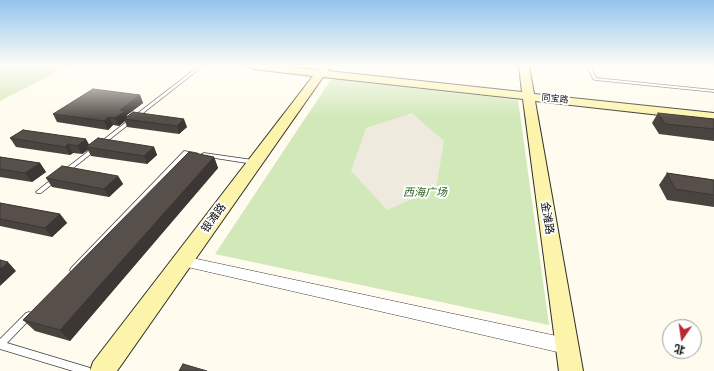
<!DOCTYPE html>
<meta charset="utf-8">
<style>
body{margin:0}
#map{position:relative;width:714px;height:371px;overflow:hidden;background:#fffbee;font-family:"IBM Plex Serif","Noto Sans SC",serif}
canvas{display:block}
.north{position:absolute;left:662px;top:319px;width:40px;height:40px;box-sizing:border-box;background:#fff;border:1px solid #9e9e9e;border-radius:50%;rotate:193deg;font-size:11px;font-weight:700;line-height:16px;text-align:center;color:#0d0d0d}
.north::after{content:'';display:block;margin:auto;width:14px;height:18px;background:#ba292f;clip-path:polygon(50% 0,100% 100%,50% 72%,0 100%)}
</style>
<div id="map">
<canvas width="714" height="371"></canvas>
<div class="north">北</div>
</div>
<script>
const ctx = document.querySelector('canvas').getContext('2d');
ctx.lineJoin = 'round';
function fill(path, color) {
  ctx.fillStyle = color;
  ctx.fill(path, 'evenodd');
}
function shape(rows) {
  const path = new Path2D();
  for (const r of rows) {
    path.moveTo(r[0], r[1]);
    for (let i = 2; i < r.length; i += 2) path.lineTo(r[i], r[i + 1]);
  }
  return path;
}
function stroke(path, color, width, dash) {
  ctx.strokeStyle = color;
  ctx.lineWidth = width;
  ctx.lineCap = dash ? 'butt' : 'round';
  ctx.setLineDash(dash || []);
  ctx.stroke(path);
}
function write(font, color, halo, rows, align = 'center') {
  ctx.font = font + ' "IBM Plex Serif","Noto Sans SC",serif';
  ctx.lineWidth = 4;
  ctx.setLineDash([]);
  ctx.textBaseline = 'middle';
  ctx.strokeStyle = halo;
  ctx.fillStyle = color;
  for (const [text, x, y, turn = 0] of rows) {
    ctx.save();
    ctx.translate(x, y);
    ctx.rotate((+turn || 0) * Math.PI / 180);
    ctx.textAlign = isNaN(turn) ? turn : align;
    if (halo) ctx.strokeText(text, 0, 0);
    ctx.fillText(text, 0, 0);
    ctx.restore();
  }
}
fill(shape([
 [0,66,69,66,0,101],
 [336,79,518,100,549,325,215,254,330,81]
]), '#d1e8b9');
fill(shape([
 [412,113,444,141,436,189,387,210,351,171,366,128]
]), '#eeeade');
const lane = shape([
 [199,66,203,66,68,172,64,172,63,171,64,170,199,66],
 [587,66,591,66,596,78,714,90,714,92,595,80,593,79,587,66],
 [184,151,196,153,198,154,196,155,187,154,75,272,73,273,71,272,70,270,71,268,184,151],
 [204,153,253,160,256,162,253,164,202,156,201,155,202,154,204,153],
 [54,178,57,180,56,181,41,193,37,193,36,192,37,191,52,179,54,178],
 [29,312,32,313,33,315,32,317,7,343,87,367,90,368,91,371,73,371,0,349,0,339,26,313,29,312]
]);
const street = shape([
 [183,256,566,338,572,340,574,346,572,352,566,354,183,266,178,265,176,261,178,257,183,256]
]);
const secondary = shape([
 [248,66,279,66,318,70,321,66,331,66,328,71,522,92,519,66,529,66,534,94,714,113,714,121,535,101,583,371,559,371,523,99,323,77,117,371,90,371,93,362,313,76,253,69,248,66]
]);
stroke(lane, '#404040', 1.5);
stroke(street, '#404040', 1);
stroke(secondary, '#2f2f2f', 2);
fill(lane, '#fff');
fill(street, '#fff');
fill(secondary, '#fdf4ab');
fill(shape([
 [140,95,143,103,127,115,127,117,187,127,179,134,127,127,125,121,119,126,113,125,108,130,57,122,53,114],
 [658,113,714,119,714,141,659,134,652,123],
 [10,138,89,145,154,147,157,155,147,164,91,156,88,150,82,154,73,153,70,155,16,147],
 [0,157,40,163,46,172,32,182,0,177],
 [214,157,218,168,70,341,35,331,23,320],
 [667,173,714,180,714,207,667,200,659,185],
 [118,176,123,184,109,197,52,187,46,178],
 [0,203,60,214,67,223,52,237,0,226]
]), '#4a4440');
fill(shape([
 [140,95,143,103,127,115,128,119,124,119,125,121,119,126,115,118,120,110],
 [109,117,113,125,108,130,104,121],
 [184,119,187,127,179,134,177,126],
 [86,139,91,148,86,147,88,150,82,154,77,146],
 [68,144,73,153,70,155,65,147],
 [154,147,157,155,147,164,144,156],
 [214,157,218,168,70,341,60,330],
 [40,163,46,172,32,182,25,173],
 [118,176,123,184,109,197,104,189],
 [60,214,67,223,52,237,45,228],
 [8,262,16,271,0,286,0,269]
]), '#3c3734');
const building = shape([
 [93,89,140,95,120,110,125,111,115,118,109,117,104,121,53,114,93,89],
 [133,112,184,119,177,126,124,119,133,112],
 [658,113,714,119,714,129,665,124,658,113],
 [23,130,86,139,77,146,68,144,65,147,10,138,23,130],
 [98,138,154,147,144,156,86,147,98,138],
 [189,152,214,157,60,330,23,320,189,152],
 [0,157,40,163,25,173,0,169,0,157],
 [62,166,118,176,104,189,46,178,62,166],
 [667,173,714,180,714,195,675,189,667,173],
 [0,203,60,214,45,228,0,219,0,203],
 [0,260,8,262,0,269,0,260],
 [183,364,207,371,179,371,183,364]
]);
fill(building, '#564f4a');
stroke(building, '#3c3734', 1);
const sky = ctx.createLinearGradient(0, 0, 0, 118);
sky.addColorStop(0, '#93c4ed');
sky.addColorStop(0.56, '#fffdf7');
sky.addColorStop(1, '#fffdf700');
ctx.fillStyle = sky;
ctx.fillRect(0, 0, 714, 118);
write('9px', '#0d0d0d', '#fff', [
 ["同宝路",555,99,6]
]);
write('italic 11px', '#2d631f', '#fff', [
 ["西海广场",425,193]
]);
write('11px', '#0d0d0d', '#fff', [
 ["银滩路",214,218,-54],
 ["金滩路",547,218,81]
]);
</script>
